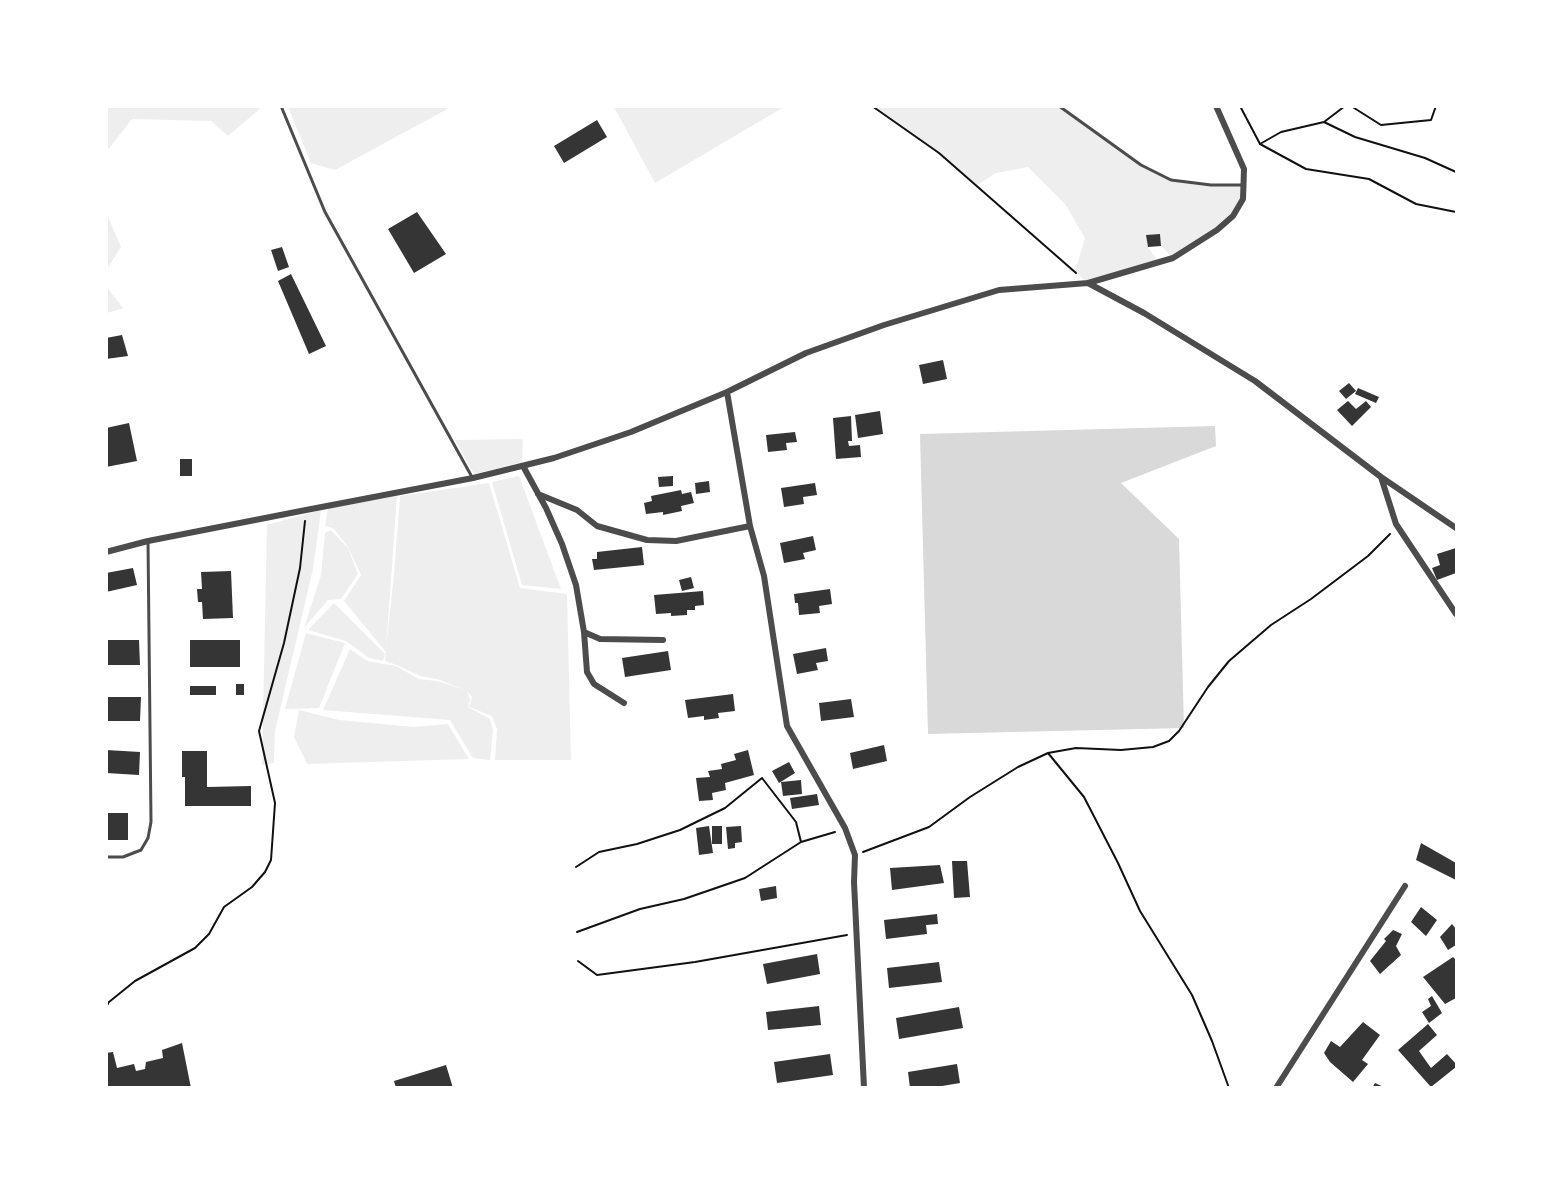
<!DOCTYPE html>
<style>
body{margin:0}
#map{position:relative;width:1563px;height:1194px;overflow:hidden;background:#fff;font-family:Raleway,sans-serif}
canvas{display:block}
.frame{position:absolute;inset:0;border:108px solid #fff;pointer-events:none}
</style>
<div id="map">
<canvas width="1563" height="1194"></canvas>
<div class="frame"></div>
</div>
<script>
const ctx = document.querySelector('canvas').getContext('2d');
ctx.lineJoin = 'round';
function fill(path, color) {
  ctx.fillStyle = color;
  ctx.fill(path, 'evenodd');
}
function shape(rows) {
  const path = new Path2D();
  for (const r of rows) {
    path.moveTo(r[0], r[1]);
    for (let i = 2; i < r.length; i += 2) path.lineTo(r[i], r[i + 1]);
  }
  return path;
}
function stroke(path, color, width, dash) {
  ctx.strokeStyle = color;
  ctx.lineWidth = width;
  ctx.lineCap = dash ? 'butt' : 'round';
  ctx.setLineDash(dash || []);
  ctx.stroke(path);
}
fill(shape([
 [107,106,262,106,262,107,228,136,211,121,132,119,107,151],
 [288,107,451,107,335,170,311,163],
 [614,107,784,107,655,183],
 [872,107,1059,107,1141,165,1171,180,1211,185,1244,185,1243,199,1233,216,1173,258,1161,246,1160,234,1147,235,1148,247,1158,262,1088,283,1075,272,1085,238,1065,204,1028,167,996,173,976,186,939,153],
 [106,212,121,247,107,269,106,269],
 [107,287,123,308,124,308,107,313],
 [523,439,522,462,474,474,455,440],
 [519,476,561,589,522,585,492,482],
 [489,483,520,588,567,594,571,760,495,760,497,729,492,716,469,707,472,697,467,691,470,699,468,707,490,719,493,730,490,760,473,758,450,720,323,710,350,649,367,661,396,666,419,679,437,681,466,690,437,679,420,676,397,665,385,661,386,652,344,601,361,575,348,547,333,528,325,526,328,508,397,496,386,648,394,575,400,496],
 [321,510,313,569,275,731,274,763,262,765,267,525],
 [331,530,348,548,358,574,341,599,328,600,304,628,321,575,325,533],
 [334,603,385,654,383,661,369,658,346,641,308,630],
 [306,633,345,643,319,708,285,709],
 [299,710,339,720,414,727,448,724,469,759,307,764,294,737]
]), '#eee');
fill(shape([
 [1215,426,1216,446,1121,483,1179,539,1184,728,928,734,920,434]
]), '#d9d9d9');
fill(shape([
 [597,120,607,137,564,163,554,146],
 [417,212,446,254,414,273,388,229],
 [1160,234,1161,246,1148,247,1146,235],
 [282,247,289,267,278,271,271,250],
 [291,274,326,346,309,354,278,281],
 [122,335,128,356,106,359,106,338],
 [943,360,947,379,923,384,919,365],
 [1349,383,1356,391,1346,399,1339,391],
 [1358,388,1379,397,1376,403,1355,394],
 [1348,401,1356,409,1366,401,1371,407,1352,426,1337,410],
 [880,411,883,434,858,438,855,415],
 [851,416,852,441,848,441,849,446,860,445,861,457,836,459,833,418],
 [129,423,137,461,106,467,106,428],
 [795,432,797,442,786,443,787,450,768,452,766,435],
 [180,459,192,459,192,476,180,476],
 [673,476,673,486,659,487,658,477],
 [709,481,710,492,696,494,695,483],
 [815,483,817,495,803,497,804,504,784,507,781,488],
 [681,490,682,494,691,492,694,503,681,506,682,511,663,515,663,512,646,514,644,503,652,501,651,496],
 [813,536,816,550,803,553,805,559,784,563,780,543],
 [642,547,644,565,594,570,592,559,597,559,597,552],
 [1456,548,1456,573,1437,580,1432,568,1440,565,1437,554],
 [133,568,137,585,106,592,106,573],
 [231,571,233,618,203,619,202,602,198,602,197,589,202,589,201,572],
 [691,577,694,588,682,591,679,580],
 [830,589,832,604,819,606,820,613,799,615,798,603,795,603,794,594],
 [703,591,704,605,695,606,695,610,687,610,687,615,671,616,671,613,656,614,654,595],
 [106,640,139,640,140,665,106,665],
 [190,640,240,640,240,667,190,667],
 [826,648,828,661,816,663,818,670,797,674,793,654],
 [668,651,671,670,625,677,622,658],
 [236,684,244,684,244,695,236,695],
 [190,686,216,686,216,695,190,695],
 [733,694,735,711,718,713,719,718,704,720,704,716,688,718,685,700],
 [106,697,141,697,140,721,106,721],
 [851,699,854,717,821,721,819,703],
 [884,745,887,761,853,769,850,753],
 [106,750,140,752,139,775,106,773],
 [748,750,754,775,725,783,726,790,712,793,713,800,699,801,696,778,710,777,708,771,722,769,721,764,736,760,734,754],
 [182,751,207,751,207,787,251,786,251,806,185,806,185,777,182,777],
 [789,762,795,773,779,783,772,771],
 [801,780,802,794,783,796,781,782],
 [817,794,819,805,792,809,790,798],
 [106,813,128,813,128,840,106,840],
 [709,826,713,853,699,855,696,828],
 [712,826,722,826,722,844,712,844],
 [741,826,742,842,735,843,735,848,728,849,726,827],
 [1421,843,1456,863,1456,880,1416,860],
 [952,861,967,861,970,897,954,898],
 [940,865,944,883,892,890,890,868],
 [776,886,777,898,761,901,759,889],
 [1421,907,1437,920,1426,936,1411,922],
 [937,914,938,924,926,925,927,934,886,939,884,920],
 [1452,924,1456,929,1456,945,1448,950,1440,937],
 [1393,930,1402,934,1396,946,1401,955,1380,974,1370,961,1386,941,1384,939],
 [817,954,820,974,767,984,763,964],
 [1453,957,1456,960,1456,998,1445,1004,1423,977],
 [939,962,942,982,889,988,887,968],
 [1432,996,1442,1013,1429,1023,1422,1012,1431,1006,1428,999],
 [819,1006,821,1025,768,1030,766,1012],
 [959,1007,963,1028,899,1039,896,1018],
 [1363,1022,1380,1035,1362,1060,1368,1064,1353,1082,1330,1062,1324,1053,1331,1041,1340,1047],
 [1428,1024,1437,1035,1419,1051,1431,1068,1447,1054,1456,1064,1456,1067,1431,1087,1398,1050],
 [182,1043,191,1088,106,1088,106,1053,113,1052,117,1068,134,1064,136,1071,145,1069,146,1062,163,1058,162,1050],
 [830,1054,833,1075,777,1083,774,1062],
 [957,1064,960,1083,930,1088,910,1088,908,1072],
 [446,1065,453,1088,396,1088,394,1081],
 [1375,1083,1386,1088,1372,1088]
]), '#353535');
stroke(shape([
 [872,106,939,153,1076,273],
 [1240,106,1260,144,1281,132,1324,122,1345,106],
 [1351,106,1381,125,1431,120,1436,106],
 [1324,122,1355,137,1425,158,1456,172],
 [1260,144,1306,169,1369,179,1416,204,1456,212],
 [1048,753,1084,797,1118,863,1140,911,1192,995,1212,1041,1229,1088],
 [863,852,929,827,970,797,1018,767,1048,753,1076,748,1121,750,1153,747,1169,741,1179,731,1208,687,1229,661,1271,625,1311,599,1368,556,1390,534],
 [576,867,599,852,637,844,680,830,725,808,762,778,796,822,801,842,835,832],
 [577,932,640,909,684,899,745,878,801,842],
 [578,961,597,975,695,962,847,935],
 [106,1007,109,1002,135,981,195,948,209,934,224,907,252,887,265,872,271,860,275,803,259,731,284,643,300,568,305,521]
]), '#111', 2);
stroke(shape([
 [281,106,325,212,472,477],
 [1059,106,1141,165,1171,180,1211,185,1244,185],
 [106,857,123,857,141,850,148,838,151,822,148,541]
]), '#4c4c4c', 3);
stroke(shape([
 [1088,283,1173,258,1217,230,1233,216,1243,199,1244,169,1216,106],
 [727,392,750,526,764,576,787,726,845,828,855,855,854,882,864,1088],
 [523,466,546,508,562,544,576,585,584,632,600,639,663,640],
 [1381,477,1396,524,1456,614],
 [538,494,577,510,597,526,647,540,676,541,750,526],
 [106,552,148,541,306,510,473,478,554,458,631,432,727,392,806,353,884,325,999,290,1088,283,1144,313,1255,381,1381,477,1456,528],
 [584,632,587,672,594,684,624,703],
 [1276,1088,1405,886]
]), '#4c4c4c', 6);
</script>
